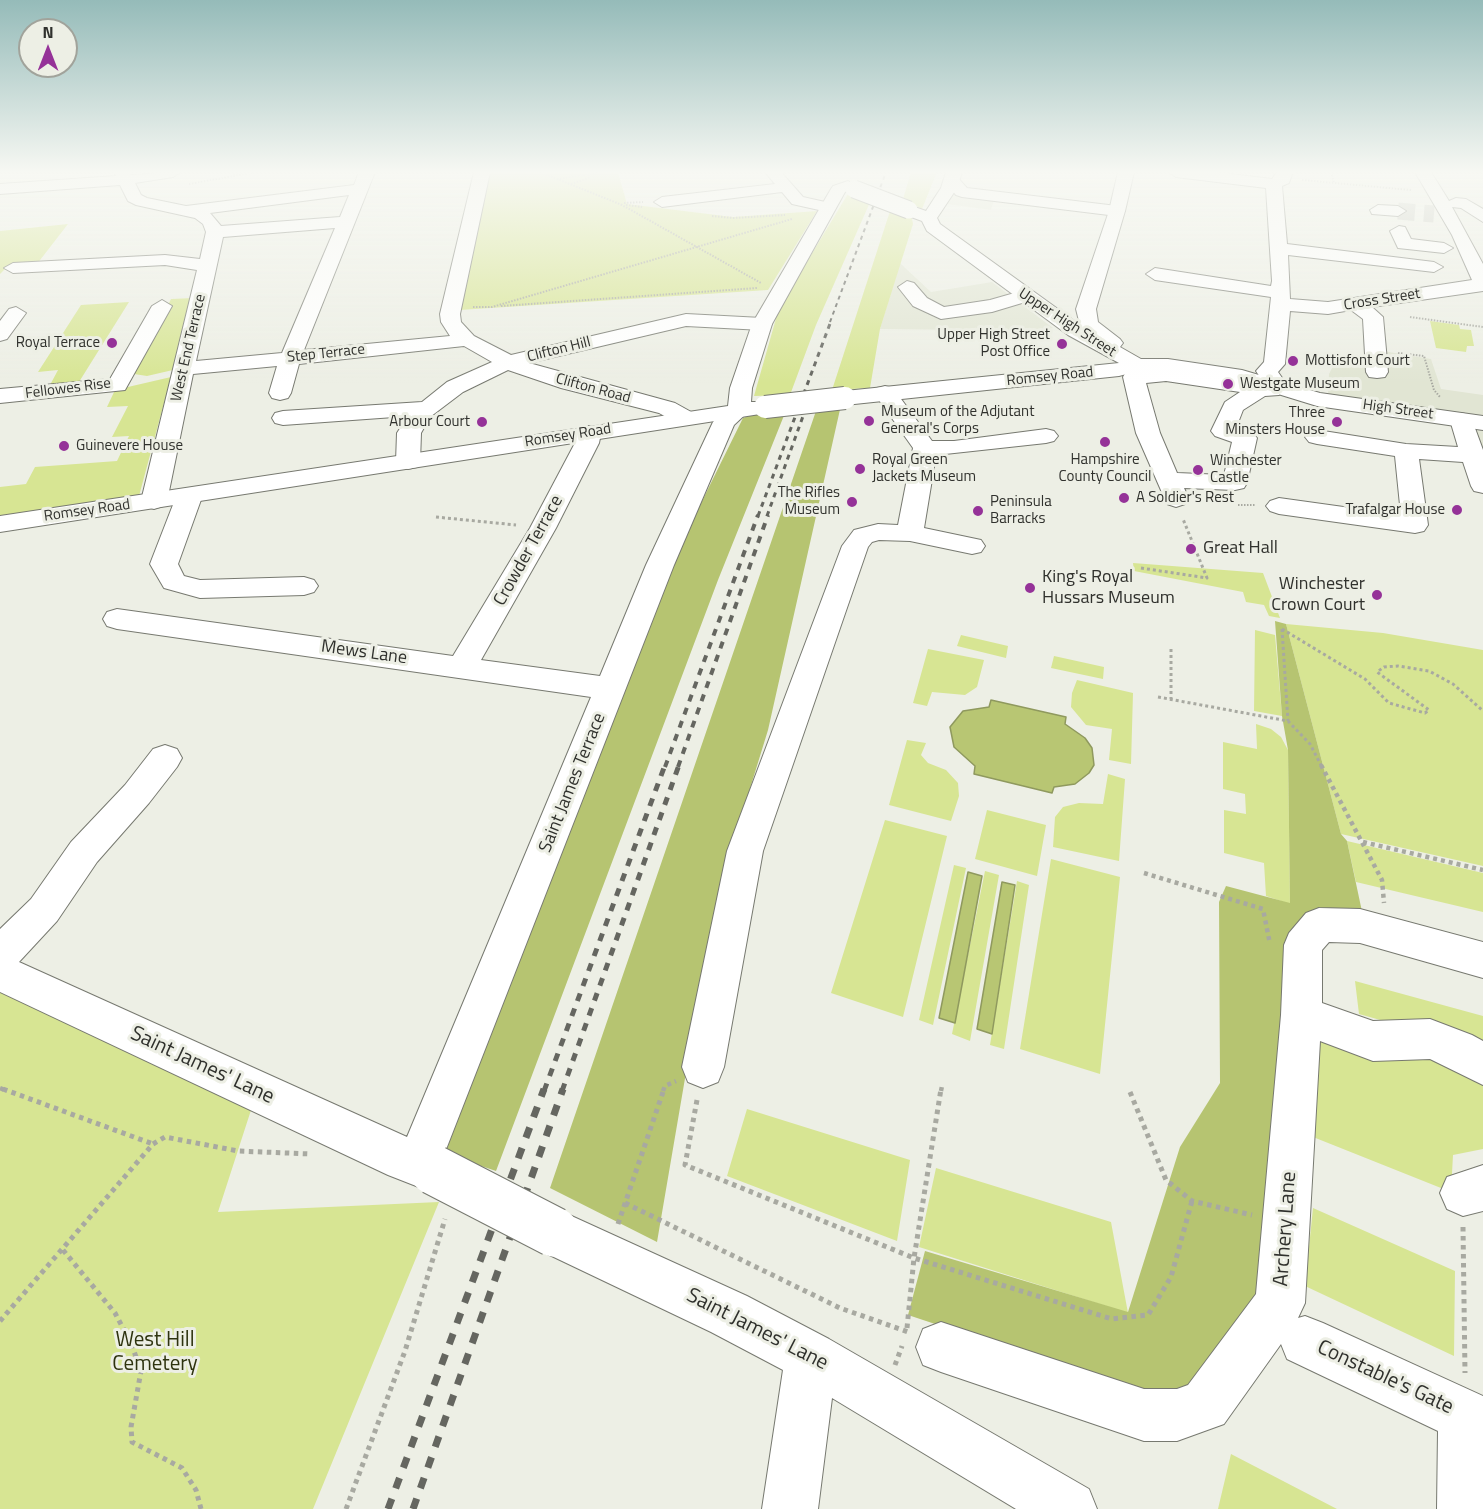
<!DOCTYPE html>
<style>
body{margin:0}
#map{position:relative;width:1483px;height:1509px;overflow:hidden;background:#edefe5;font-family:"Titillium Web",sans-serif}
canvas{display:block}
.north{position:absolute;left:18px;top:18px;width:60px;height:60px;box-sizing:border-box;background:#edefe5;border:2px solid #a1a39b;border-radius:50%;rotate:0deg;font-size:16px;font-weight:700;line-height:24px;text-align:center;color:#30312d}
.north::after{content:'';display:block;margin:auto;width:21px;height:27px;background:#953298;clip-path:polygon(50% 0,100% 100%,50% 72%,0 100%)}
</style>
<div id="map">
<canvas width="1483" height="1509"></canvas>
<div class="north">N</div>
</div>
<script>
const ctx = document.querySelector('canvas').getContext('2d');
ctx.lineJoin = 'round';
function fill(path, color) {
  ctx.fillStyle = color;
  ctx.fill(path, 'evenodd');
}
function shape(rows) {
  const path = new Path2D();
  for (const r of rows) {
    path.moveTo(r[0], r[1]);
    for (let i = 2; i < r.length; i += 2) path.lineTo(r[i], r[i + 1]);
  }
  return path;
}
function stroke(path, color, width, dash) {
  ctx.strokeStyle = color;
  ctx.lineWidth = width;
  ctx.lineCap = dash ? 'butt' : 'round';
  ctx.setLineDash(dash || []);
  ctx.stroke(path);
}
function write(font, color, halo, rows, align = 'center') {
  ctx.font = font + ' "Titillium Web",sans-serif';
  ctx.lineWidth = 6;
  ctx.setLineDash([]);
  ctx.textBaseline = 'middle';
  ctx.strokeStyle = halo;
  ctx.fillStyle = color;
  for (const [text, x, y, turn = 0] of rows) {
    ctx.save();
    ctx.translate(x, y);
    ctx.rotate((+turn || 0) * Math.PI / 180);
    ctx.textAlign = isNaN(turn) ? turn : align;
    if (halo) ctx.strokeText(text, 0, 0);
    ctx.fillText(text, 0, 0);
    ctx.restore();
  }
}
fill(shape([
 [952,194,994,200,991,210,946,204],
 [900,263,931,292,992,282,1053,328,1005,337,993,327,970,330,880,329],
 [1371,349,1431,359,1441,389,1483,395,1483,464,1470,427,1328,394,1329,374,1335,362,1374,368]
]), '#e1e5d3');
fill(shape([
 [488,172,618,172,627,204,733,217,817,211,768,290,460,310],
 [911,172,937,172,922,209,903,199],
 [849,192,871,200,816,325,790,395,754,396,779,308],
 [891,208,911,214,913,224,880,329,870,388,832,390],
 [68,224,37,264,8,266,0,274,0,231],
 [193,298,173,370,147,376,134,374,171,299],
 [129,302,79,382,50,385,58,370,38,372,81,305],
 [1430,321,1459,325,1460,329,1471,330,1474,346,1467,346,1466,352,1436,348],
 [171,377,139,496,0,516,0,487,26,484,35,467,117,461,129,436,112,437,128,406,107,407,115,390],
 [1133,563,1263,573,1280,618,1269,616,1264,605,1246,602,1243,592,1134,571],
 [1286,624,1383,633,1483,650,1483,866,1341,834],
 [1255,630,1275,635,1282,716,1254,711],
 [961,635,1008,646,1006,658,957,646],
 [928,649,984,660,977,687,965,695,932,692,927,706,913,703],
 [1054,656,1104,667,1103,679,1051,668],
 [1077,680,1133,693,1131,764,1109,760,1112,729,1086,725,1071,707,1072,693],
 [1256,724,1271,729,1281,737,1288,750,1290,904,1266,896,1264,863,1224,853,1224,810,1246,814,1245,794,1223,789,1223,742,1257,749],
 [907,740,926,743,921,755,928,763,946,770,958,783,959,796,951,821,889,805],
 [1108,774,1125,779,1119,861,1053,847,1055,817,1063,807,1079,803,1103,804],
 [987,810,1046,825,1037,876,975,859],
 [885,820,947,836,903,1017,831,993],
 [1347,841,1483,873,1483,912,1356,882],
 [1051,859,1120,877,1100,1074,1020,1049],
 [954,865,966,868,933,1025,919,1020],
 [985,871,999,875,970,1041,952,1034],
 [1017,881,1029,885,1004,1049,990,1045],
 [1355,981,1483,1016,1483,1049,1359,1014],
 [0,988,252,1107,218,1212,439,1202,313,1509,0,1509],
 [1306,1033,1377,1061,1409,1055,1441,1059,1483,1083,1483,1149,1453,1155,1451,1192,1303,1133],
 [747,1109,910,1160,897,1241,727,1176],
 [936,1168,1111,1222,1128,1313,919,1247],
 [1313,1208,1455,1271,1454,1356,1305,1286],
 [1231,1454,1337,1509,1218,1509]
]), '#d7e593');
fill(shape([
 [841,405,768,730,732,847,695,1020,657,1242,550,1188,817,408],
 [762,411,785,413,718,580,496,1171,437,1151,670,566,743,418],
 [1275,621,1286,624,1341,834,1347,841,1364,921,1315,918,1275,1276,1197,1391,1155,1397,908,1315,925,1251,1128,1312,1180,1147,1220,1083,1219,902,1226,886,1290,903,1288,750,1282,716]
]), '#b6c471');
const water = shape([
 [991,700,1066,717,1065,724,1085,738,1092,748,1094,765,1089,773,1075,784,1054,787,1052,793,974,774,975,766,954,747,950,727,963,711,989,707,991,700],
 [968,872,982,876,955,1023,939,1018,968,872],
 [1002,882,1015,885,992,1034,977,1029,1002,882]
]);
fill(water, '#b8c673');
stroke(water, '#8f995e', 1.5);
stroke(shape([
 [1398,211,1434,214]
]), '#c7c9c0', 17, [17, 9]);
const minor = shape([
 [114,172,130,172,131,175,181,172,173,177,135,183,141,195,147,198,186,206,354,185,359,172,375,172,304,350,450,336,441,322,440,314,474,172,490,172,460,314,461,322,474,336,511,355,686,314,762,318,769,320,772,324,769,328,762,330,686,326,529,363,675,403,693,413,696,418,693,423,677,423,659,413,561,388,508,370,463,392,430,417,421,433,420,462,417,467,408,469,399,467,396,462,397,433,408,416,283,425,275,423,272,418,275,413,283,411,422,402,447,382,492,362,464,346,299,364,291,393,288,398,280,400,272,398,269,393,277,366,193,374,167,501,163,506,154,509,145,506,141,501,197,270,165,265,13,273,4,268,13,263,165,255,200,259,206,232,203,224,195,218,136,205,128,201,120,185,0,194,0,184,116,176,114,172],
 [349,195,340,217,221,226,210,213,349,195],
 [335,228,282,353,196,361,223,237,335,228],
 [765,172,781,172,803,197,834,204,836,207,828,212,792,204,782,192,662,207,654,202,662,197,775,184,765,172],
 [1168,172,1214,172,1272,179,1277,172,1293,172,1289,183,1282,186,1287,244,1434,262,1443,267,1434,272,1288,255,1290,299,1328,302,1472,280,1452,235,1415,172,1431,172,1449,201,1456,198,1466,199,1483,209,1483,222,1461,208,1452,207,1483,264,1483,291,1372,307,1383,317,1388,372,1385,377,1377,378,1369,377,1366,372,1363,319,1351,310,1328,314,1290,311,1285,364,1278,372,1287,385,1279,395,1265,396,1243,410,1236,428,1253,433,1257,438,1247,483,1244,488,1235,490,1184,488,1189,499,1185,504,1176,507,1167,504,1136,433,1123,377,1126,372,1134,371,1166,369,1263,382,1256,371,1264,362,1271,297,1155,280,1146,274,1155,268,1271,286,1272,281,1266,188,1176,177,1168,172],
 [1166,381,1240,392,1225,402,1211,431,1215,436,1232,442,1224,475,1177,473,1160,433,1146,383,1166,381],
 [952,176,958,178,967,188,1117,206,1125,211,1117,216,962,197,956,195,944,181,952,176],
 [1378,205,1398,206,1406,211,1398,216,1372,214,1370,210,1378,205],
 [1399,226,1405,227,1411,239,1444,243,1453,248,1444,253,1398,248,1390,231,1399,226],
 [907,281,914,283,927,298,944,307,990,300,1025,290,1035,296,1032,300,992,312,941,319,913,306,898,287,907,281],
 [162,300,172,306,125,390,0,403,0,389,110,379,152,306,162,300],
 [16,307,26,313,7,339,0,341,0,321,9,309,16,307],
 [885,386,893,388,932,441,954,441,1046,429,1054,431,1058,436,1054,441,1046,443,936,455,924,528,981,540,985,546,981,552,972,554,910,541,879,540,872,542,868,547,763,851,724,1067,718,1082,703,1088,688,1082,682,1067,727,851,842,546,854,530,878,524,898,525,913,448,874,393,877,388,885,386],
 [739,403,747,405,750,410,734,425,674,565,445,1152,450,1154,457,1170,450,1186,434,1193,388,1175,0,992,0,929,31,899,71,842,125,785,153,749,165,745,177,749,182,758,177,767,149,803,97,862,57,921,19,962,407,1137,591,697,117,629,107,626,103,619,107,612,117,609,453,656,530,528,575,443,577,433,581,428,589,426,597,428,601,433,599,443,556,528,481,660,600,676,646,565,713,422,731,405,739,403],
 [1461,413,1469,415,1472,420,1483,450,1483,493,1474,491,1471,486,1463,462,1419,459,1428,525,1424,531,1415,533,1279,514,1270,511,1266,506,1270,501,1279,498,1401,515,1395,456,1317,444,1309,442,1305,437,1309,432,1317,430,1406,444,1458,447,1450,420,1453,415,1461,413],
 [189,489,198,492,202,497,178,564,184,576,200,580,304,577,314,580,318,586,314,592,304,595,200,598,164,588,150,564,176,497,180,492,189,489],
 [1319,908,1360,909,1483,942,1483,978,1360,943,1329,942,1322,950,1322,1003,1373,1021,1430,1019,1472,1035,1483,1041,1483,1085,1430,1059,1373,1061,1320,1041,1305,1303,1298,1318,1305,1316,1323,1323,1483,1396,1483,1509,1437,1509,1438,1431,1287,1359,1281,1344,1224,1424,1177,1441,1144,1441,941,1372,923,1365,916,1347,923,1329,941,1322,1144,1389,1177,1389,1188,1385,1256,1294,1281,1015,1284,945,1289,933,1306,913,1319,908],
 [1483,1165,1483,1211,1463,1216,1447,1209,1440,1193,1447,1177,1483,1165],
 [554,1208,747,1296,829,1339,1089,1489,1097,1509,1016,1509,832,1398,818,1509,762,1509,783,1370,711,1332,537,1249,530,1232,537,1215,554,1208]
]);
const major = shape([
 [946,172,962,172,957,188,937,218,940,224,1080,325,1076,309,1109,211,1118,172,1134,172,1125,211,1096,309,1098,322,1120,339,1123,343,1120,347,1141,359,1168,359,1242,370,1320,393,1483,416,1483,430,1317,406,1239,382,1168,371,1138,371,1119,376,845,405,837,403,834,398,837,393,845,391,1119,363,1068,335,927,231,922,221,903,214,901,210,909,205,926,211,941,188,946,172],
 [848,181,856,186,845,192,772,324,752,388,751,402,773,402,776,407,773,412,0,532,0,516,728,406,730,388,752,324,831,189,833,186,848,181]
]);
stroke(minor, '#777970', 2);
stroke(major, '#777970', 2);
stroke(shape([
 [540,172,622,205,761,283],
 [1331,172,1334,183],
 [557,179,602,172],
 [1302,180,1411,190],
 [189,184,256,172],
 [571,184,589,178,589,173],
 [624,203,643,202],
 [626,205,642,207],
 [712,216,733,218,785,215],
 [501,306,757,288],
 [473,307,492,307,792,219],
 [1410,317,1483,327],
 [1398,353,1424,356,1434,390,1440,397],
 [1264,424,1296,429],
 [1238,505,1255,505]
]), '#a8a9a1', 2, [1.5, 1.5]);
stroke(shape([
 [436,517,516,525],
 [1141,568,1207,578,1183,519],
 [1282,629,1365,679,1389,703,1425,713,1429,710,1377,672,1384,667,1398,666,1429,671,1453,684,1483,711],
 [1282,629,1288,721],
 [1171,649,1171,699],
 [1158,697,1288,721,1310,744,1322,767]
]), '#a8a9a1', 3, [3, 3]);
stroke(shape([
 [1321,765,1382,880,1384,903],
 [1363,842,1483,870],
 [1144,873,1263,909,1270,944],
 [0,1088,7,1091],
 [663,1091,665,1086,676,1081],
 [941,1091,942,1086]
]), '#a8a9a1', 4.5, [4, 4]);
stroke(shape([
 [3,1089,153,1144],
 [1130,1092,1166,1180,1192,1201,1252,1215],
 [697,1100,685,1165,914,1258,1112,1319,1148,1315,1171,1277,1192,1201],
 [625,1203,840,1308,908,1332],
 [618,1224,664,1089],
 [1463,1227,1465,1373],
 [63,1250,115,1313,131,1343,141,1371,131,1427,132,1442,182,1468,196,1490,201,1509],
 [0,1321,153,1144,165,1137,238,1151,311,1154],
 [907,1328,914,1258,941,1089],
 [895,1365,902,1346],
 [346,1509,405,1351,445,1219]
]), '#a8a9a1', 5, [4.5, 4.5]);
fill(minor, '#fff');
fill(major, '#fff');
stroke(shape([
 [830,322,886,172]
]), '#656660', 2, [4, 4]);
stroke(shape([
 [758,516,831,321],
 [767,516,811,394]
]), '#656660', 3, [5, 5]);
stroke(shape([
 [665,767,758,515],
 [678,767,768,515]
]), '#656660', 4, [7, 7]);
stroke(shape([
 [544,1091,665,765],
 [562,1091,679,765]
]), '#656660', 5, [8, 8]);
stroke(shape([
 [388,1509,544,1089],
 [413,1509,563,1089]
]), '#656660', 7, [11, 11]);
const minorBridge = shape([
 [434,1170,554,1232]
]);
const majorBridgeFar1 = shape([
 [854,189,909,210]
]);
const majorBridge = shape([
 [765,407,845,398]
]);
stroke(minorBridge, '#777970', 51, []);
stroke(majorBridgeFar1, '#777970', 19, []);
stroke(majorBridge, '#777970', 24, []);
stroke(minorBridge, '#fff', 49);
stroke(majorBridgeFar1, '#fff', 17);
stroke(majorBridge, '#fff', 22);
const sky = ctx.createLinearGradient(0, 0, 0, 383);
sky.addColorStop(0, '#95bbb9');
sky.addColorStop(0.45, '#f7f8f3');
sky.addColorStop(1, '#f7f8f300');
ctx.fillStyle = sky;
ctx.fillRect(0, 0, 1483, 383);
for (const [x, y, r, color] of [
 [112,343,6,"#953298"],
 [1062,344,6,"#953298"],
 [1293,361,6,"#953298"],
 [1228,384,6,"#953298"],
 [869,421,6,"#953298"],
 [482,422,6,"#953298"],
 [1337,422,6,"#953298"],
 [1105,442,6,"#953298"],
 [64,446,6,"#953298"],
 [860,469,6,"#953298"],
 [1198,470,6,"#953298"],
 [1124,498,6,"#953298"],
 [852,502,6,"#953298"],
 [1457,510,6,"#953298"],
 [978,511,6,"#953298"],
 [1191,549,6,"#953298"],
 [1030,588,6,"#953298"],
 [1377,595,6,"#953298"]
]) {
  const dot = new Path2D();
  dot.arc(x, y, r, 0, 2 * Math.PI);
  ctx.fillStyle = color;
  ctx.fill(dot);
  stroke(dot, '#edefe5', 2);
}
write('15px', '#30312d', '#edefe5', [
 ["Cross Street",1382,300,-9],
 ["Upper High Street",1067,323,33],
 ["West End Terrace",189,348,-77],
 ["Clifton Hill",559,350,-14],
 ["Step Terrace",326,354,-6],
 ["Romsey Road",1050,377,-6],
 ["Fellowes Rise",68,389,-7],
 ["Clifton Road",593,389,15],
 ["High Street",1398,410,8],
 ["Romsey Road",568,436,-9],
 ["Romsey Road",87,511,-8]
]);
write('15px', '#30312d', '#edefe5', [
 ["Upper High Street",1050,335,"right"],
 ["Post Office",1050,352,"right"],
 ["Royal Terrace",100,343,"right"],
 ["Mottisfont Court",1305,361],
 ["Westgate Museum",1240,384],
 ["Museum of the Adjutant",881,412],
 ["General's Corps",881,429],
 ["Three",1325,413,"right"],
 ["Minsters House",1325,430,"right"],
 ["Arbour Court",470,422,"right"],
 ["Guinevere House",76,446],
 ["Royal Green",872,460],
 ["Jackets Museum",872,477],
 ["Hampshire",1105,460,"center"],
 ["County Council",1105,477,"center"],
 ["Winchester",1210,461],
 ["Castle",1210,478],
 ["The Rifles",840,493,"right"],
 ["Museum",840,510,"right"],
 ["A Soldier's Rest",1136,498],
 ["Peninsula",990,502],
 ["Barracks",990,519],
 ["Trafalgar House",1445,510,"right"]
], 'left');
write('18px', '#30312d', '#edefe5', [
 ["Great Hall",1203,549],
 ["King's Royal",1042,578],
 ["Hussars Museum",1042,599],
 ["Winchester",1365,585,"right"],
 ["Crown Court",1365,606,"right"]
], 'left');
write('18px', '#30312d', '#edefe5', [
 ["Crowder Terrace",529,551,-61],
 ["Mews Lane",364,653,8],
 ["Saint James Terrace",573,783,-68]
]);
write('21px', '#30312d', '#edefe5', [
 ["Saint James' Lane",202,1066,25],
 ["Archery Lane",1286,1229,-86],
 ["Saint James' Lane",757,1330,27],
 ["Constable's Gate",1385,1378,25]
]);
write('21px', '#2e330f', '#edefe5', [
 ["West Hill",155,1341],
 ["Cemetery",155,1365]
]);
</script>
